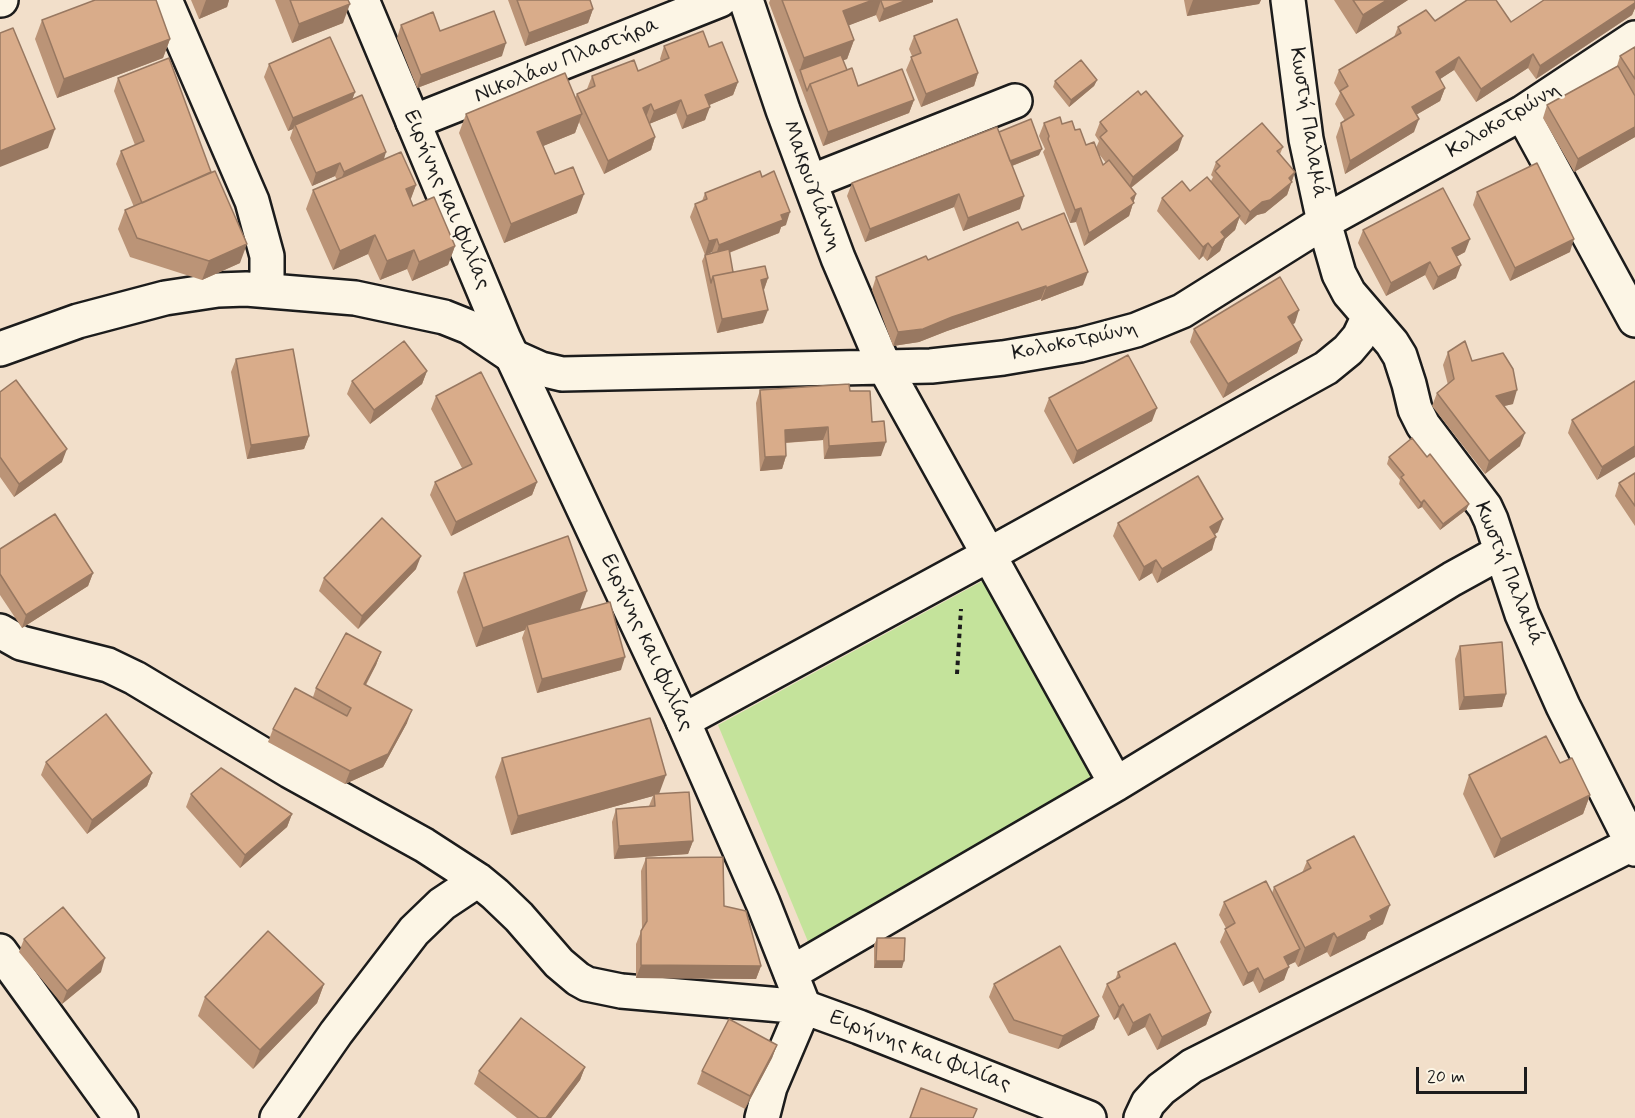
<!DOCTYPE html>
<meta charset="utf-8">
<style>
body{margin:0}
#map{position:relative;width:1635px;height:1118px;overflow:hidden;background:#f2dfca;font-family:Mynerve,sans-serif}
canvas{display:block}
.scale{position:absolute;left:1416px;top:1067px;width:111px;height:27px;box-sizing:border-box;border:3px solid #1c1c1c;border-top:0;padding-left:8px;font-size:18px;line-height:21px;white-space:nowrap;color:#1c1c1c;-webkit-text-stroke:4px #fcf5e5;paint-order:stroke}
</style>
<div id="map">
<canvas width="1635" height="1118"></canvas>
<div class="scale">20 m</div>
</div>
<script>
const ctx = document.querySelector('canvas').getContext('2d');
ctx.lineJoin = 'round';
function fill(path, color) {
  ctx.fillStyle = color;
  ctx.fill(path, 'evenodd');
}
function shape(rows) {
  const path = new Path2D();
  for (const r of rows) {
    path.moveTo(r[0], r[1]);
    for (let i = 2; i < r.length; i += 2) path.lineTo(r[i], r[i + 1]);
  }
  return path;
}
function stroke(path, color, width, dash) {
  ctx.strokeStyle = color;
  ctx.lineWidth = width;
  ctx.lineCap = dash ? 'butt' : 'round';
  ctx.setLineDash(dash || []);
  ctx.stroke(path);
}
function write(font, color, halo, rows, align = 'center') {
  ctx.font = font + ' Mynerve,sans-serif';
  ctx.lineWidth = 5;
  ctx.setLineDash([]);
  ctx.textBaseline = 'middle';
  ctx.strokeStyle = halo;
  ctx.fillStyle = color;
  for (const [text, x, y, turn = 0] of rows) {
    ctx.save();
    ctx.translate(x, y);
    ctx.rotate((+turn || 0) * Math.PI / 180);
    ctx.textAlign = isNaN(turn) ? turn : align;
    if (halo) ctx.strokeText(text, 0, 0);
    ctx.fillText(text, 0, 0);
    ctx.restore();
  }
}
fill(shape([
 [986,579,1095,779,809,944,718,725]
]), '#c4e39b');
const street = shape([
 [0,0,1,0],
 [165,0,252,201,267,256,267,290],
 [746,0,783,110,838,258,885,368,1116,784],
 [1288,0,1306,139,1324,222,1339,274,1349,293,1392,343,1400,356,1409,384,1415,409,1423,425,1485,507,1491,520,1522,614,1563,706,1635,849],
 [1522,113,1635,320],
 [413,122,720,0],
 [810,182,1015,101],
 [0,349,78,321,165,298,218,290,246,289,355,298,444,317,469,327,512,356,541,369,562,374,931,366,1003,358,1080,345,1136,330,1182,311,1324,222,1522,113,1635,38],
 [0,631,21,643,108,665,135,678,290,771,424,845,478,880,495,894,519,917,559,963,578,979,587,984,621,991,804,1007,859,1027,1089,1118],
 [683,721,972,564,1326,368,1348,350,1359,337,1368,318],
 [0,951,121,1118],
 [791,973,1116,784,1452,579,1501,552],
 [277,1118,336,1033,414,931,442,904,478,880],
 [762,1118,770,1087,804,1007],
 [1141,1118,1148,1103,1161,1089,1192,1066,1632,844]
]);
const secondary = shape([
 [362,0,504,339,683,721,763,903,804,1007]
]);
stroke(street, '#1c1c1c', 38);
stroke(secondary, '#1c1c1c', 38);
stroke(shape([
 [957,674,961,609]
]), '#1c1c1c', 4, [4.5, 4.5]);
stroke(street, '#fcf5e5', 33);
stroke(secondary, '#fcf5e5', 33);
fill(shape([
 [191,0,229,0,227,7,199,19],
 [275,0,348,0,343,23,292,43],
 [508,0,590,0,593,9,588,23,525,46],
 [770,0,933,0,933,2,879,22,876,15,849,25,854,40,847,59,843,60,847,70,858,86,914,100,909,113,823,146,769,3],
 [1184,0,1261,0,1259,4,1187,16],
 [1334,0,1408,0,1356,34],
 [1635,3,1635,8,1632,15,1536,79,1528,68,1476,102,1454,70,1440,79,1445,88,1440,101,1416,115,1414,132,1345,174,1336,137,1341,123,1345,121,1335,104,1340,93,1334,83,1339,70,1394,37,1398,27,1435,21,1511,22],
 [42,20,170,39,163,58,57,98,35,39],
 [401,25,440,31,502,56,417,88,397,38],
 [914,36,978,73,974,86,921,107,906,70,912,56,909,49],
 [664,46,709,47,738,82,733,95,709,105,705,120,682,129,676,113,649,124,655,137,651,150,604,174,579,122,575,133,543,146,555,174,577,213,504,243,459,133,466,114,575,98,577,94,587,89,592,76,638,71,661,61,660,59],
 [1635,47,1635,137,1574,172,1543,118,1547,105,1617,66,1620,56],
 [269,64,355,92,352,100,384,160,416,185,410,200,413,206,455,246,448,265,412,281,407,269,380,280,368,254,333,270,306,209,313,190,337,180,335,176,312,186,290,138,293,129,288,131,264,77],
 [118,78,240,263,202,280,130,257,118,229,125,210,134,207,116,164,121,151,135,145,114,91],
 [1097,80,1094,86,1069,107,1053,87,1055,81],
 [1100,122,1178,150,1131,188,1136,194,1129,216,1084,246,1076,222,1070,223,1043,152,1045,149,1039,136,1044,123,1062,124,1075,130,1086,145,1096,148,1099,141,1095,135],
 [1099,154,1106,163,1103,165],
 [999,132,1039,155,1012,166,1020,209,963,231,954,207,865,242,847,196,852,183],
 [1283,147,1280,154,1295,172,1287,195,1265,213,1257,215,1245,225,1239,218,1235,230,1225,239,1220,251,1207,261,1203,256,1199,260,1157,211,1162,198,1190,191,1211,181,1213,177,1211,175,1216,162],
 [762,177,786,225,781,227,779,233,729,253,733,272,768,278,764,290,763,323,717,333,702,261,705,255,712,253,712,252,705,255,690,217,695,204,702,201,705,193],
 [1477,192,1570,252,1510,281,1473,205],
 [1022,230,1083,285,1041,301,1041,299,947,331,919,342,893,346,872,290,876,277],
 [1363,230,1465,252,1456,257,1456,278,1433,290,1425,275,1386,296,1358,243],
 [1295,323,1292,324,1302,340,1297,353,1223,398,1190,342,1194,329],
 [1448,352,1472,361,1513,404,1504,406,1520,446,1485,474,1432,406,1437,393,1448,385,1443,365],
 [236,359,309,436,304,449,247,459,231,372],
 [427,371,422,384,370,424,347,394,352,381],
 [1635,381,1597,480,1568,433,1572,420],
 [760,390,850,391,872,422,881,456,824,459,823,440,786,443,786,456,782,469,760,471,756,403],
 [0,392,62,462,14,497,0,477],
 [436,396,537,482,532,495,451,536,430,495,435,482,462,468,431,409],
 [1049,398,1152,421,1073,464,1044,411],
 [1389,457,1427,457,1469,504,1466,510,1440,530,1422,507,1418,509,1399,484,1400,480,1387,464],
 [1635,473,1635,526,1615,496,1619,483],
 [1118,523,1218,532,1215,534,1212,550,1157,583,1152,573,1139,581,1113,536],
 [0,549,93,573,88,586,22,628,0,595],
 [416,569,358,629,319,591,324,578],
 [464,573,580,610,621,670,537,693,522,638,525,630,476,647,457,592],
 [1460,646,1506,694,1502,707,1459,710,1455,659],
 [381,652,376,665,366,685,407,723,383,767,345,784,268,742,273,729,313,697,316,688],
 [502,758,660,794,693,841,688,854,614,859,612,822,616,809,649,806,653,796,511,835,495,777],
 [46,762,152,773,147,786,87,834,41,775],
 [1560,763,1590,795,1583,814,1494,858,1463,794,1469,775],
 [191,794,292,814,287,827,240,868,186,807],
 [646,858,724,906,761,966,756,979,636,978,636,944,642,929,641,871],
 [1307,861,1383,924,1368,932,1365,939,1330,957,1327,952,1298,967,1295,962,1288,965,1284,980,1259,993,1253,981,1243,986,1220,942,1226,928,1219,915,1224,902,1272,893,1274,887,1302,873],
 [877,938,902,968,874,968,874,945],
 [24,939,101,972,62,1004,19,952],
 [1118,972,1211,1012,1206,1025,1157,1050,1145,1027,1128,1036,1118,1017,1114,1020,1102,997,1107,984,1115,980],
 [324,984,317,1003,253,1069,198,1016,205,997],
 [994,984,1099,1016,1094,1029,1058,1049,1009,1033,989,997],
 [777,1045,772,1058,745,1109,697,1084,702,1071],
 [585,1067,580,1080,551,1118,517,1118,474,1084,479,1071]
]), '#bb9477');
fill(shape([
 [206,0,229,0,227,7,199,19],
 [873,0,881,0,876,15,837,30,843,11],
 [907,0,933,0,933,2,879,22,884,9],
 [1193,0,1261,0,1259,4,1187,16],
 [1387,0,1408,0,1356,34,1363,15],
 [1635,3,1635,8,1632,15,1536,79,1540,66],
 [350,4,343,23,292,43,299,24],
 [593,9,588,23,525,46,529,33],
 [170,39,163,58,57,98,64,79],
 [854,40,847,59,802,75,800,70,804,58],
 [506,43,502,56,417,88,421,75],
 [1533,54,1528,68,1476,102,1481,89],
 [1459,57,1454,70,1431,85,1436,72],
 [978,73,974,86,921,107,926,94],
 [1097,80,1094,86,1069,107,1071,100],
 [738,82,733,95,700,109,705,95],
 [1445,88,1440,101,1407,120,1412,107],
 [355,92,350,105,295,125,293,129,288,131,293,118],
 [681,100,676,113,649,124,654,111],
 [914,100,909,113,823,146,828,132],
 [651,104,646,117,643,108],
 [710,107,705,120,682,129,687,116],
 [582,114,575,133,531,151,537,132],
 [1419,119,1414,132,1345,174,1350,161],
 [1635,127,1635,137,1574,172,1578,159],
 [55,129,48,148,0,167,0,151],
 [1183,136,1178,150,1128,190,1133,177],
 [655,137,651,150,604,174,608,161],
 [1042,149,1039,155,1004,169,1006,162],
 [386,152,382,166,339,185,344,172],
 [340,163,335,176,312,186,316,173],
 [1295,172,1287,195,1265,213,1257,215,1245,225,1250,212],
 [416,185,409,204,406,189],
 [584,194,577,213,504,243,511,224],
 [959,194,954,207,865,242,870,229],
 [1136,194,1129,216,1084,246,1089,233],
 [1024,196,1020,209,963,231,968,218],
 [1081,208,1076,222,1070,223,1075,210],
 [790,212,786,225,781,227,779,233,715,258,719,245,781,215],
 [1240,216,1235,230,1225,239,1220,251,1207,261,1212,248,1221,232],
 [375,235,368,254,333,270,340,251],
 [717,239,712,252,705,255,709,241],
 [1470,239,1465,252,1447,262,1452,248],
 [1574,239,1570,252,1510,281,1515,268],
 [1208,243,1203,256,1199,260,1203,247],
 [247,244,240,263,202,280,209,261],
 [455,246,448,265,412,281,419,262],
 [414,250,407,269,380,280,387,261],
 [1430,262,1425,275,1386,296,1391,283],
 [1461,265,1456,278,1433,290,1438,277],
 [1088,272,1083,285,1041,301,1046,288],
 [768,278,763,292,761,280],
 [1046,286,1041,299,947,331,919,342,893,346,898,332,952,317],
 [768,310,763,323,717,333,722,319],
 [1299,310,1295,323,1283,330,1288,317],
 [1302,340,1297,353,1223,398,1228,384],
 [427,371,422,384,370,424,374,410],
 [1517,390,1513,404,1491,409,1496,396],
 [1157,408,1152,421,1073,464,1077,451],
 [828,427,823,440,780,443,785,430],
 [1525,433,1520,446,1485,474,1489,461],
 [309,436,304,449,247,459,251,445],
 [886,442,881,456,824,459,829,446],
 [1635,446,1635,457,1597,480,1602,467],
 [67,449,62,462,14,497,19,484],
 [786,456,782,469,760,471,765,457],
 [537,482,532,495,451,536,456,522],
 [1424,500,1422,507,1418,509,1421,503],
 [1469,504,1466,510,1440,530,1443,524],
 [1223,519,1218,532,1205,540,1210,527],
 [1216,537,1212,550,1157,583,1162,569],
 [421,556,416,569,358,629,362,616],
 [1156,560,1152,573,1139,581,1144,567],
 [93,573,88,586,22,628,26,615],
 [587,591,580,610,527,625,525,630,476,647,483,628],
 [381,652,376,665,359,697,364,684],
 [625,657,621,670,537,693,542,679],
 [1506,694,1502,707,1459,710,1464,697],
 [412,710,407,723,383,767,345,784,350,771],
 [152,773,147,786,87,834,92,820],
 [666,775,659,794,654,794,653,796,511,835,518,816],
 [1590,795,1583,814,1494,858,1501,839],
 [292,814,287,827,240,868,245,855],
 [693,841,688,854,614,859,619,846],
 [1390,905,1383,924,1368,932,1365,939,1330,957,1337,938,1370,916],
 [1334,933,1327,952,1298,967,1305,948],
 [1300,949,1295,962,1279,970,1284,957],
 [105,958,101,972,62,1004,67,991],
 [876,961,904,961,902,968,874,968],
 [641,965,761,966,756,979,636,978],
 [1289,967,1284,980,1259,993,1264,980],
 [1258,968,1253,981,1243,986,1248,973],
 [324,984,317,1003,253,1069,260,1050],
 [1123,1004,1118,1017,1114,1020,1119,1007],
 [1211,1012,1206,1025,1157,1050,1162,1037],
 [1150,1014,1145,1027,1128,1036,1133,1023],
 [1099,1016,1094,1029,1058,1049,1063,1036],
 [777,1045,772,1058,745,1109,750,1096],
 [585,1067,580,1080,551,1118,546,1118]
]), '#987861');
const building = shape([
 [95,0,156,0,170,39,64,79,42,20,95,0],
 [290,0,348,0,350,4,299,24,290,0],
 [517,0,590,0,593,9,529,33,517,0],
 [782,0,873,0,843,11,854,40,804,58,782,0],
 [881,0,907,0,884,9,881,1,881,0],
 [1353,0,1387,0,1363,15,1353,0],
 [1467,0,1496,0,1511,22,1544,0,1635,0,1635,3,1540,66,1533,54,1481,89,1459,57,1436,72,1445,88,1412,107,1419,119,1350,161,1341,123,1354,115,1340,91,1348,86,1339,70,1401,33,1398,27,1426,10,1435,21,1467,0],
 [494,11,506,43,421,75,401,25,433,12,440,31,494,11],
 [957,19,978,73,926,94,911,57,921,53,914,36,957,19],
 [13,28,55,129,0,151,0,33,13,28],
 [703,31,709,47,722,42,738,82,705,95,710,107,687,116,681,100,654,111,651,104,643,108,655,137,608,161,577,94,595,86,592,76,634,60,638,71,669,58,664,46,703,31],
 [330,37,355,92,293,118,269,64,330,37],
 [1635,47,1635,79,1620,56,1635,47],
 [841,55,847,70,810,84,807,91,800,70,841,55],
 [169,58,211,172,142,203,121,151,144,141,118,78,169,58],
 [1081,60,1097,80,1071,100,1055,81,1081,60],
 [1618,66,1635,96,1635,127,1578,159,1547,105,1618,66],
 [852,68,858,86,902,69,914,100,828,132,810,84,852,68],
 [565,73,582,114,537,132,555,174,573,167,584,194,511,224,466,114,565,73],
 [1138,91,1141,95,1146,91,1183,136,1133,177,1100,137,1107,131,1100,122,1138,91],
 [362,95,386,152,344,172,340,163,316,173,295,125,362,95],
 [1060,117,1062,124,1072,121,1075,130,1080,129,1086,145,1094,142,1103,165,1109,160,1136,194,1131,198,1134,203,1089,233,1081,208,1075,210,1048,139,1049,136,1044,123,1060,117],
 [1031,119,1042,149,1010,161,999,132,1031,119],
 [1262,123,1283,147,1277,151,1295,172,1289,178,1292,182,1270,200,1262,202,1250,212,1215,171,1220,166,1216,162,1262,123],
 [997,127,1024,196,968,218,959,194,870,229,852,183,997,127],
 [401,152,416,185,406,189,413,206,434,197,455,246,419,262,414,250,387,261,375,235,340,251,313,190,401,152],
 [1537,163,1574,239,1515,268,1477,192,1537,163],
 [215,171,247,244,209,261,137,238,125,210,215,171],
 [760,171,762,177,774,171,790,212,781,215,783,220,719,245,717,239,709,241,695,204,707,199,705,193,760,171],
 [1207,177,1240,216,1221,232,1225,237,1212,248,1208,243,1203,247,1162,198,1182,181,1190,191,1207,177],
 [1443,188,1470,239,1452,248,1461,265,1438,277,1430,262,1391,283,1363,230,1443,188],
 [1064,213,1088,272,1046,288,1046,286,952,317,923,329,898,332,876,277,926,256,928,260,1018,222,1022,230,1064,213],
 [729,249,733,272,713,276,711,283,705,255,729,249],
 [765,266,768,278,761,280,768,310,722,319,713,276,765,266],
 [1280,277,1299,310,1288,317,1302,340,1228,384,1194,329,1280,277],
 [404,341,427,371,374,410,352,381,404,341],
 [1465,341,1472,361,1503,353,1513,369,1517,390,1496,396,1525,433,1489,461,1437,393,1454,379,1448,352,1465,341],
 [293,349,309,436,251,445,236,359,293,349],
 [1128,355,1157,408,1077,451,1049,398,1128,355],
 [481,372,537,482,456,522,435,482,472,464,436,396,481,372],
 [16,380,67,449,19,484,0,457,0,392,16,380],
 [1635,381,1635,446,1602,467,1572,420,1635,381],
 [849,384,850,391,870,391,872,422,884,421,886,442,829,446,828,427,785,430,786,456,765,457,760,390,849,384],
 [1412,438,1427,457,1430,454,1469,504,1443,524,1424,500,1421,503,1401,477,1404,475,1389,457,1412,438],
 [1635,473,1635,506,1619,483,1635,473],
 [1198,476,1223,519,1210,527,1216,537,1162,569,1156,560,1144,567,1118,523,1198,476],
 [55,514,93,573,26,615,0,574,0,549,55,514],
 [382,518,421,556,362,616,324,578,382,518],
 [568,536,587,591,483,628,464,573,568,536],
 [610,602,625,657,542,679,527,625,610,602],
 [346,633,381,652,364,684,412,710,388,754,350,771,273,729,295,688,347,716,351,708,316,688,346,633],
 [1502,642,1506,694,1464,697,1460,646,1502,642],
 [106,714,152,773,92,820,46,762,106,714],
 [650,718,666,775,518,816,502,758,650,718],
 [1546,736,1560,763,1572,758,1590,795,1501,839,1469,775,1546,736],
 [221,768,292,814,245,855,191,794,221,768],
 [689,792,693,841,619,846,616,809,655,806,654,794,689,792],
 [1354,836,1390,905,1370,916,1372,920,1337,938,1334,933,1305,948,1274,887,1311,868,1307,861,1354,836],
 [723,857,724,906,746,911,761,966,641,965,641,931,647,921,646,858,723,857],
 [1266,881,1300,949,1284,957,1289,967,1264,980,1258,968,1248,973,1225,929,1235,923,1224,902,1266,881],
 [63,907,105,958,67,991,24,939,63,907],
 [268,931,324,984,260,1050,205,997,268,931],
 [877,938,905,938,904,961,876,961,877,938],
 [1175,943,1211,1012,1162,1037,1150,1014,1133,1023,1123,1004,1119,1007,1107,984,1120,977,1118,972,1175,943],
 [1060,946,1099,1016,1063,1036,1014,1020,994,984,1060,946],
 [521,1018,585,1067,546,1118,539,1118,479,1071,521,1018],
 [729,1019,777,1045,750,1096,702,1071,729,1019],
 [921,1088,977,1109,973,1118,910,1118,921,1088]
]);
fill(building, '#d9ac8a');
stroke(building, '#987861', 1.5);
write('22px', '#1c1c1c', '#fcf5e5', [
 ["Νικολάου Πλαστήρα",567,61,-22],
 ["Κολοκοτρώνη",1504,121,-31],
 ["Κωστή Παλαμά",1307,123,81],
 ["Μακρυγιάννη",811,186,70],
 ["Ειρήνης και Φιλίας",446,200,67],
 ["Κολοκοτρώνη",1075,342,-12],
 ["Κωστή Παλαμά",1508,574,68],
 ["Ειρήνης και Φιλίας",646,643,65],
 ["Ειρήνης και Φιλίας",920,1052,21]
]);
</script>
